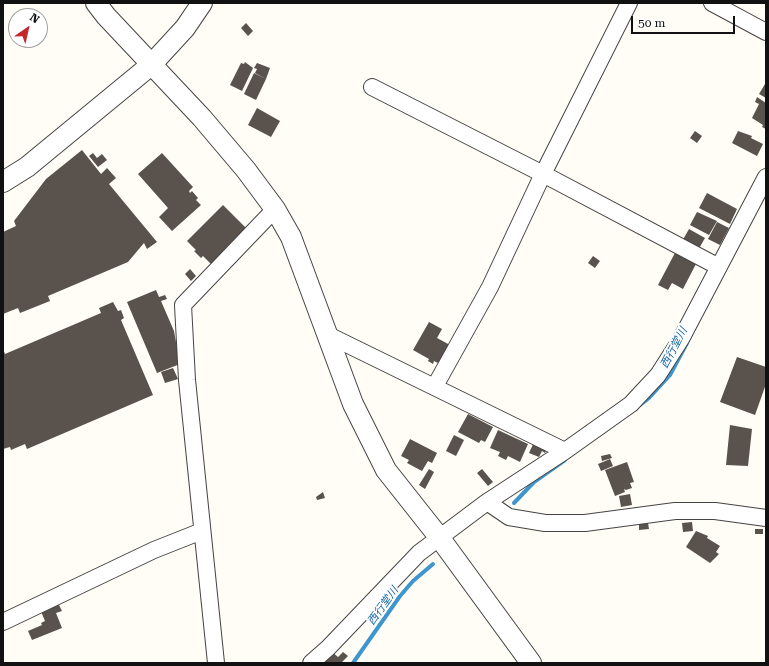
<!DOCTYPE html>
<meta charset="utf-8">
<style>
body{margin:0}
#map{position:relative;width:769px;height:666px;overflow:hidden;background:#fffdf5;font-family:"Roboto Serif",serif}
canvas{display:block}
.frame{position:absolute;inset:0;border:4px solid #111;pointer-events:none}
.north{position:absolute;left:8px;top:8px;width:40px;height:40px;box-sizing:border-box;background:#fff;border:1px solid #a0a0a0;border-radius:50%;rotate:34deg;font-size:11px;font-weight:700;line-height:16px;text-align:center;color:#111}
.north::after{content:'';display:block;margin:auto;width:14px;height:18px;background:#c4262e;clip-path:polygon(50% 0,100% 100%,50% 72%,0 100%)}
.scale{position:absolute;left:631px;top:16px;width:104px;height:18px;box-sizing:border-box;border:2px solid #111;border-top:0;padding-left:5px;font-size:12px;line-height:14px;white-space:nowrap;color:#111;-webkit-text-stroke:3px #fff;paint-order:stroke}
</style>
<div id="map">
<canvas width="769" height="666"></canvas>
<div class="frame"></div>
<div class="north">N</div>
<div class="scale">50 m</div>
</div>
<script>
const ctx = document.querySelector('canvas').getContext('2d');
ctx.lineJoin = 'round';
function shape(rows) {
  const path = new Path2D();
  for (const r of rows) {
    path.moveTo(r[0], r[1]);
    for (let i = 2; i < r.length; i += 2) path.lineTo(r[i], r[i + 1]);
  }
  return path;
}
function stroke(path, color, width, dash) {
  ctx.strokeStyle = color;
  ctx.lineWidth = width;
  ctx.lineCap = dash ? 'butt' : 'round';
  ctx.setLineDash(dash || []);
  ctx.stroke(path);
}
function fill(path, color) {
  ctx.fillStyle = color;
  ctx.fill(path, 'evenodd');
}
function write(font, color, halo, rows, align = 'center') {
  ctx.font = font + ' "Roboto Serif","Noto Sans JP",serif';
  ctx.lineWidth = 4;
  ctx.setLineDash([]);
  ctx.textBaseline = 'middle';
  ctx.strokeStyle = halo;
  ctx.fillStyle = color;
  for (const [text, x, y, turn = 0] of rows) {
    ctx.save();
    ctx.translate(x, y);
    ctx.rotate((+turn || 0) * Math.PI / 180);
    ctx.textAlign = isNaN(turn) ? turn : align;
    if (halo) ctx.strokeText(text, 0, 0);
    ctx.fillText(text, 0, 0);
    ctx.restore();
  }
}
stroke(shape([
 [640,405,649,398,670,375,687,343],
 [514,503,534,482,565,460],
 [353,663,400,596,413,581,433,564]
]), '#3f96cf', 4);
fill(shape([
 [246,23,253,31,248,36,241,28],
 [245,62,253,68,242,91,230,85,241,63,244,64],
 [257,63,270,68,266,79,255,73,257,69,254,68],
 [254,73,266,79,256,100,244,94],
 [765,84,766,84,766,98,759,94],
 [757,97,766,103,766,129,762,127,763,125,752,118,759,104,755,102],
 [257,108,280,121,271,137,248,125],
 [695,131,702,136,697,143,690,138],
 [738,131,752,136,751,138,763,144,757,156,732,143],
 [82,150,101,174,107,168,116,178,109,184,157,242,147,249,144,243,128,262,48,296,50,301,20,313,18,308,3,314,3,232,16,226,14,221,46,179],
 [93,153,97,158,102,154,107,160,98,167,89,156],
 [162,153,193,187,189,191,190,193,192,191,198,198,196,200,201,205,172,231,159,217,168,208,138,174],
 [707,193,737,209,730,224,699,208],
 [223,205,247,229,212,265,203,256,201,258,194,251,196,250,187,241],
 [697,212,717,221,709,235,690,225],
 [717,222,729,228,720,245,708,239],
 [689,229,705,238,697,252,681,243],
 [676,251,697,262,683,289,672,283,668,290,658,285],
 [593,256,600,261,595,268,588,263],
 [190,269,196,276,191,281,185,274],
 [156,290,159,297,165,295,167,299,161,301,174,331,180,364,157,373,127,302],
 [113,302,118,311,121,310,124,318,121,320,153,395,27,449,25,444,11,450,10,447,3,449,3,349,5,354,101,313,99,308],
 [429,322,442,329,437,338,450,345,440,364,434,361,433,364,428,361,429,359,413,350],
 [737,357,766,367,766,384,755,415,720,402],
 [173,368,178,379,165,383,161,372],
 [468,414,493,427,485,442,481,440,479,443,458,432],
 [730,425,752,429,748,466,726,465],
 [498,430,528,444,520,462,508,456,506,460,498,456,500,452,490,448],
 [454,435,464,440,456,456,446,451],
 [410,439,437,453,432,463,428,461,422,471,407,463,409,460,401,456],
 [535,440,548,446,545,453,542,451,539,457,529,453],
 [610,454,612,458,602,461,601,456],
 [610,459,613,466,601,471,598,464],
 [627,462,634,482,630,483,632,488,626,490,624,489,625,492,615,496,605,470],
 [429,469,434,472,425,489,419,485],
 [482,469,493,482,488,486,477,473],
 [323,492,325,498,317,500,316,497],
 [630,494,632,505,621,507,619,496],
 [692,522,693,531,683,532,682,523],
 [648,523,649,529,639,530,639,524],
 [755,529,763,529,763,534,755,534],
 [696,531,708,536,707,538,720,546,716,552,719,554,710,563,686,547],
 [58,603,62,611,56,613,62,628,32,640,28,631,42,625,41,623,45,621,40,609],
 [331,651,338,657,343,652,348,656,341,663,320,663]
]), '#5a524d');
const minor = shape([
 [712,3,766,32],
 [372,87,543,174,719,267],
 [326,334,565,451],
 [435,386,490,287,543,174,629,3],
 [487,502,509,517,545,523,585,523,675,511,715,511,766,518],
 [3,622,154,550,202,531],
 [216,663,187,380,183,305,275,209],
 [311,663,328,648,419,553,487,502,565,451,631,404,658,375,681,339,766,177]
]);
const tertiary = shape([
 [96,3,106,16,202,118,246,170,275,209,291,237,353,404,386,470,439,537,531,663],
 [3,182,27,167,151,65,185,28,202,3]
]);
stroke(minor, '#444', 18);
stroke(tertiary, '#444', 22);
stroke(minor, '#fff', 16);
stroke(tertiary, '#fff', 20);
write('italic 11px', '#1768a6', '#fff', [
 ["西行堂川",674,348,-62],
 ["西行堂川",383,606,-54]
]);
</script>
